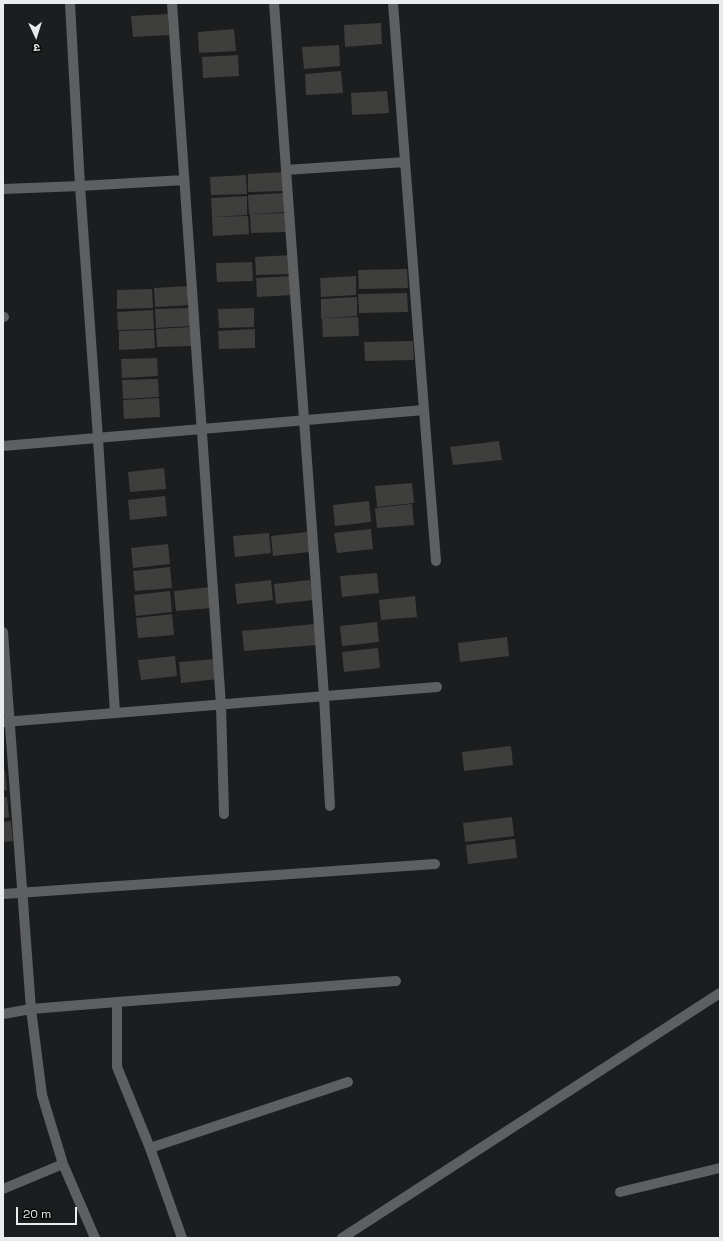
<!DOCTYPE html>
<meta charset="utf-8">
<style>
body{margin:0}
#map{position:relative;width:723px;height:1241px;overflow:hidden;background:#1b1d1f;font-family:"Space Grotesk","Noto Sans Devanagari",sans-serif}
canvas{display:block}
.frame{position:absolute;inset:0;border:4px solid #e9ebec;pointer-events:none}
.north{position:absolute;left:16px;top:16px;width:40px;height:40px;-webkit-text-stroke:3px #070808;paint-order:stroke;rotate:176deg;font-size:11px;font-weight:700;line-height:16px;text-align:center;color:#e9ebec}
.north::after{content:'';display:block;margin:auto;width:14px;height:18px;background:#e9ebec;clip-path:polygon(50% 0,100% 100%,50% 72%,0 100%)}
.scale{position:absolute;left:16px;top:1207px;width:61px;height:18px;box-sizing:border-box;border:2px solid #e9ebec;border-top:0;padding-left:5px;font-size:12px;line-height:14px;white-space:nowrap;color:#e9ebec;-webkit-text-stroke:3px #070808;paint-order:stroke}
</style>
<div id="map">
<canvas width="723" height="1241"></canvas>
<div class="frame"></div>
<div class="north">उ</div>
<div class="scale">20 m</div>
</div>
<script>
const ctx = document.querySelector('canvas').getContext('2d');
ctx.lineJoin = 'round';
function fill(path, color) {
  ctx.fillStyle = color;
  ctx.fill(path, 'evenodd');
}
function shape(rows) {
  const path = new Path2D();
  for (const r of rows) {
    path.moveTo(r[0], r[1]);
    for (let i = 2; i < r.length; i += 2) path.lineTo(r[i], r[i + 1]);
  }
  return path;
}
function stroke(path, color, width, dash) {
  ctx.strokeStyle = color;
  ctx.lineWidth = width;
  ctx.lineCap = dash ? 'butt' : 'round';
  ctx.setLineDash(dash || []);
  ctx.stroke(path);
}
fill(shape([
 [168,14,169,35,133,37,131,16],
 [381,23,382,44,345,47,344,25],
 [234,29,236,51,199,53,198,32],
 [339,45,340,66,304,69,302,47],
 [238,55,239,76,203,78,202,57],
 [341,71,343,93,306,95,305,74],
 [387,91,389,113,352,115,351,93],
 [284,172,284,191,248,192,248,174],
 [246,175,247,194,211,195,210,177],
 [284,193,285,212,249,214,248,195],
 [247,196,247,215,212,217,211,198],
 [286,213,287,232,251,233,250,214],
 [248,216,249,234,213,236,212,217],
 [291,255,292,274,256,275,255,257],
 [252,262,253,281,217,282,216,263],
 [407,269,408,288,359,289,358,270],
 [292,276,293,295,257,297,256,278],
 [356,276,356,295,321,297,320,278],
 [190,286,191,305,155,307,154,288],
 [152,289,153,308,117,309,117,290],
 [407,293,408,312,359,313,358,294],
 [357,297,357,316,321,318,321,299],
 [191,308,192,326,156,328,155,309],
 [254,308,254,327,219,328,218,309],
 [153,310,154,329,118,330,117,312],
 [358,317,359,336,323,337,322,318],
 [192,327,193,346,157,347,156,329],
 [255,329,255,348,219,349,218,331],
 [154,330,155,348,119,350,119,331],
 [413,341,414,360,365,361,364,342],
 [157,358,158,376,122,378,121,359],
 [158,379,159,397,123,399,122,380],
 [159,398,160,417,124,419,123,400],
 [499,441,502,460,453,465,450,447],
 [164,468,166,489,130,492,128,472],
 [412,483,414,503,377,507,375,486],
 [165,496,167,516,130,520,128,500],
 [369,501,371,522,335,526,333,505],
 [412,504,414,525,377,528,375,508],
 [371,529,373,549,337,553,334,533],
 [307,532,310,552,273,556,271,536],
 [269,533,271,553,235,557,233,536],
 [168,544,170,564,133,568,131,548],
 [170,567,172,588,135,591,133,571],
 [377,573,379,593,342,597,340,576],
 [271,580,273,600,237,604,235,584],
 [310,580,313,600,276,604,274,584],
 [210,587,212,608,176,611,174,591],
 [170,591,172,612,136,616,134,595],
 [415,596,417,617,381,620,379,600],
 [172,614,174,635,138,638,136,618],
 [377,622,379,642,342,646,340,626],
 [315,624,317,645,244,651,242,631],
 [507,637,509,656,460,662,458,643],
 [378,648,380,668,344,672,342,652],
 [175,656,177,676,141,680,138,660],
 [215,659,218,679,181,683,179,662],
 [511,746,513,765,464,771,462,752],
 [3,770,5,770,7,790,3,791],
 [3,797,7,797,9,817,3,818],
 [512,817,514,836,465,842,463,823],
 [11,821,13,841,3,842,3,822],
 [515,839,517,858,468,864,466,845]
]), '#3e3f3c');
stroke(shape([
 [70,3,80,186,98,438,115,713],
 [172,3,221,705,224,814],
 [274,3,324,696,330,806],
 [286,170,405,162],
 [3,189,80,186,184,180],
 [3,317,4,317],
 [424,410,436,561],
 [3,446,424,410,393,3],
 [3,632,31,1009,42,1095,63,1164,95,1238],
 [4,722,437,687],
 [3,894,435,864],
 [3,1014,31,1009,117,1002],
 [150,1148,348,1082],
 [3,1189,63,1164],
 [620,1192,720,1168],
 [182,1238,150,1148,117,1067,117,1002,396,981],
 [342,1238,720,993]
]), '#5e5f60', 10);
</script>
